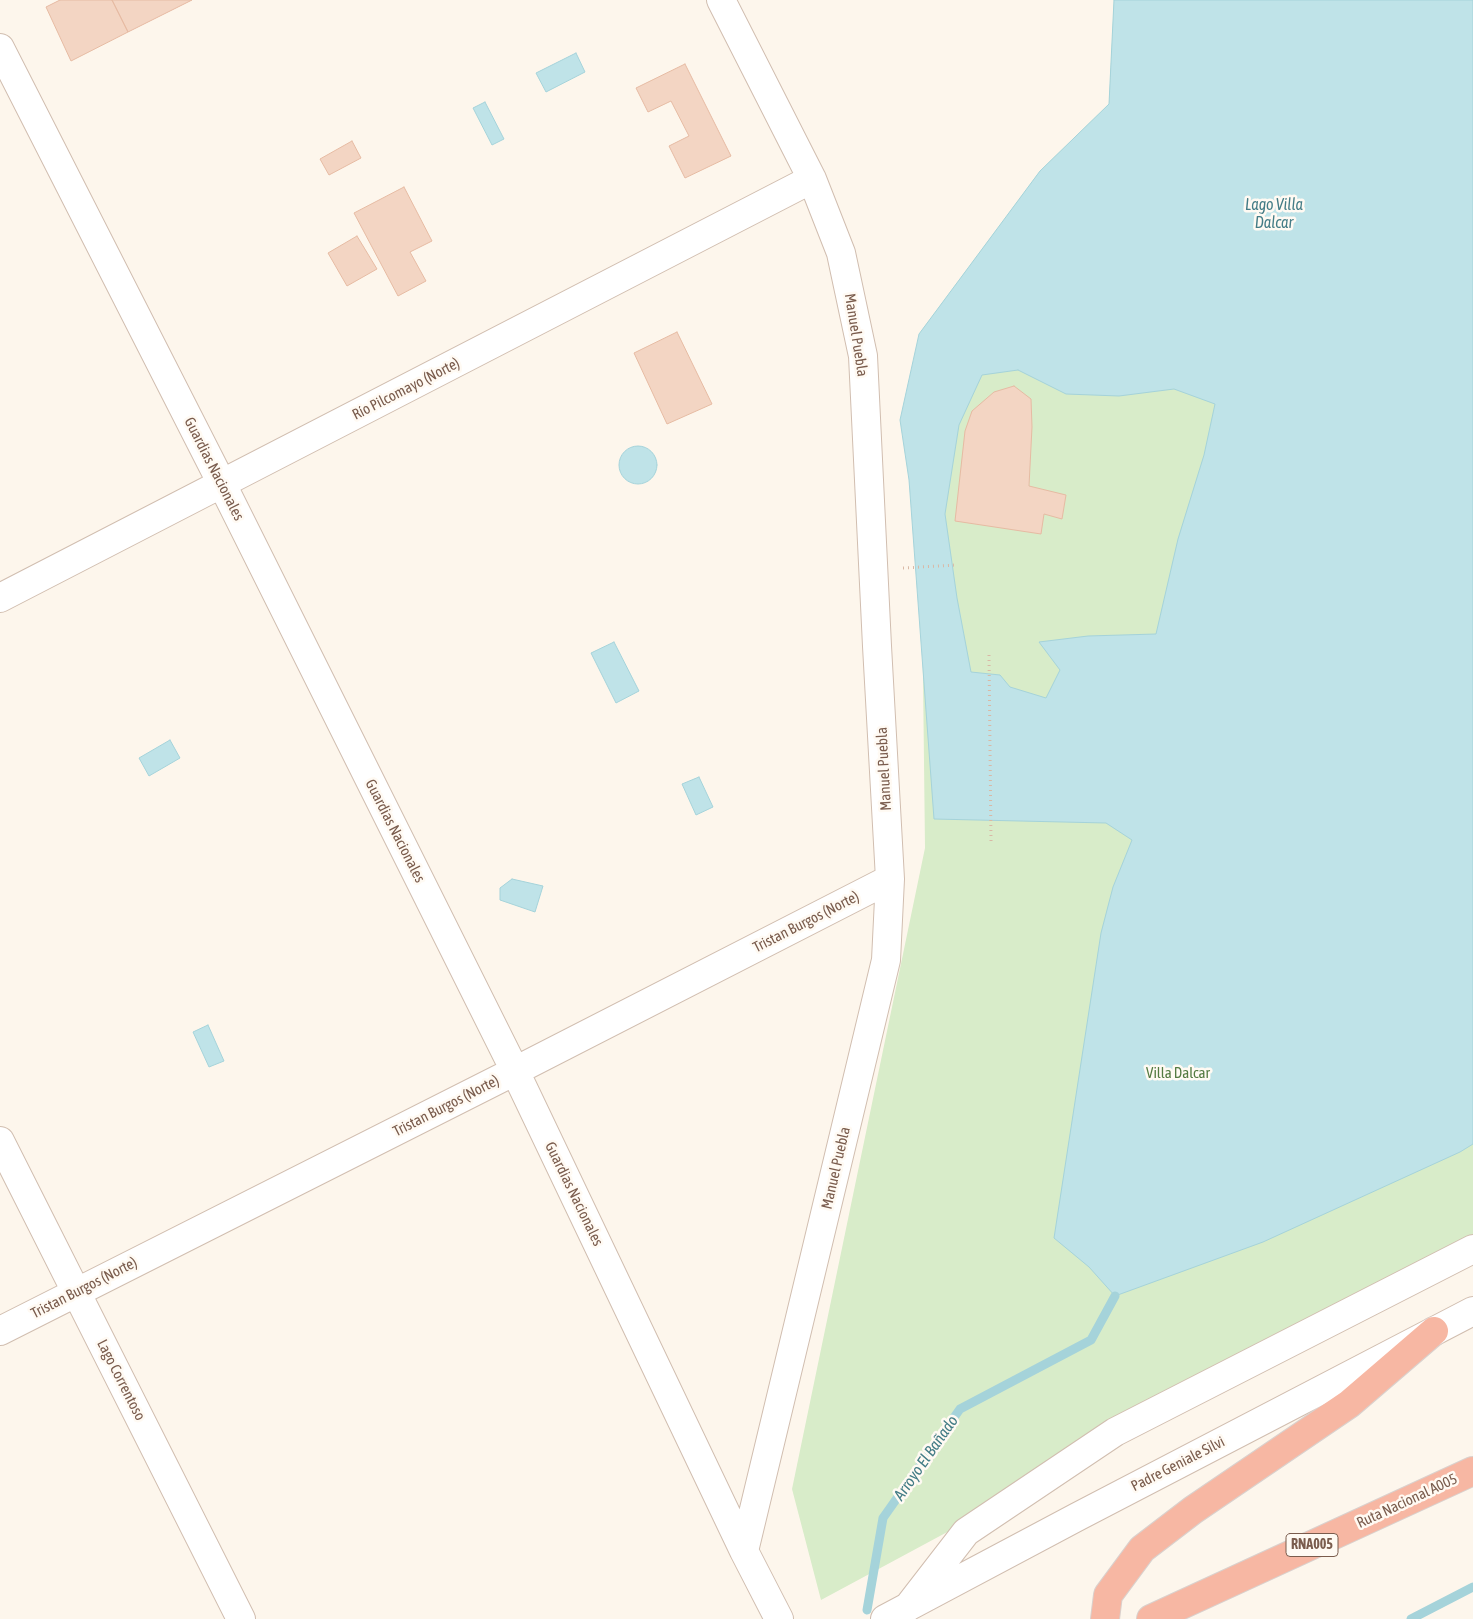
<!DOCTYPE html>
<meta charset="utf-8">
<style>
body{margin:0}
canvas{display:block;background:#fdf6ec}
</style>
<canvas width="1473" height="1619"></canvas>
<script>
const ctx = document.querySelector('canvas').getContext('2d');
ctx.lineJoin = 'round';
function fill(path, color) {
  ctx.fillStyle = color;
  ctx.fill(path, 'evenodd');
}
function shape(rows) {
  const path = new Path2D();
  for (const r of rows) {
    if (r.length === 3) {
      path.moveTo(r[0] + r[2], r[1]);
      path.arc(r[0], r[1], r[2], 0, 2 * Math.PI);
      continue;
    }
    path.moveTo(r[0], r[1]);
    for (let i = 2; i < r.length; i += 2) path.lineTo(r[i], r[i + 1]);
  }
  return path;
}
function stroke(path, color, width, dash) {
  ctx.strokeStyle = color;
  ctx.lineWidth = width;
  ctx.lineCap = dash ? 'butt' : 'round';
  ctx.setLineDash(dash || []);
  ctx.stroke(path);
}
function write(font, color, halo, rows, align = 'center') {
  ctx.font = font + ' "Asap Condensed",sans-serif';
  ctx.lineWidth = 5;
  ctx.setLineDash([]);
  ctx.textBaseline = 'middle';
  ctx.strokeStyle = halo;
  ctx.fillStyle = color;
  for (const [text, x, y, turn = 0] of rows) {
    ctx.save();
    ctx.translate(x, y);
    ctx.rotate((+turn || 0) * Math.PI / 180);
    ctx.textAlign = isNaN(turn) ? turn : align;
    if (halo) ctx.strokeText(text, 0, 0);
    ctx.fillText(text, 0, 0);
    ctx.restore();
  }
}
fill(shape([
 [1114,0,1473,0,1473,1249,821,1600,792,1489,925,848,919,334,1040,171,1109,104]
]), '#d8ecc9');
const water = shape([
 [1114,0,1473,0,1473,1144,1460,1152,1263,1242,1115,1296,1089,1267,1054,1238,1101,933,1113,887,1132,840,1106,823,934,819,909,480,900,420,919,334,1040,171,1109,104,1114,0],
 [1018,370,1066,394,1119,396,1174,389,1215,404,1204,455,1178,539,1156,634,1088,636,1039,642,1060,670,1046,698,1010,687,1000,675,971,672,957,598,945,514,959,425,982,375,1018,370],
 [576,53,585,72,546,92,536,73,576,53],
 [485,102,504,139,492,145,473,108,485,102],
 [638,465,19],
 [614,642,639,691,616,703,591,653,614,642],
 [170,740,180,758,149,776,139,758,170,740],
 [699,777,713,807,696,815,682,784,699,777],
 [512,879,543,886,535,912,500,900,500,888,512,879],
 [208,1025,224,1061,209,1067,193,1032,208,1025]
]);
fill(water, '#bfe3e8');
stroke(water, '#a5d3da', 1);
stroke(shape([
 [867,1610,883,1518,960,1409,1091,1340,1115,1296],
 [1411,1619,1473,1587]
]), '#a5d3da', 9);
const building = shape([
 [60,0,112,0,128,32,71,61,46,7,60,0],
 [112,0,192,0,128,32,112,0],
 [685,64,731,156,685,178,669,146,689,136,671,101,648,112,636,88,685,64],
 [352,141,361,158,329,175,320,159,352,141],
 [404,187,432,241,410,252,426,281,398,296,354,213,404,187],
 [357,236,377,269,347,286,328,253,357,236],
 [677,332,712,404,667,424,634,353,677,332],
 [1014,386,1031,399,1032,427,1029,486,1066,495,1062,519,1044,514,1041,534,955,521,965,431,972,411,994,392,1014,386]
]);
fill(building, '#f3d5c3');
stroke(building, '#e6bba3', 1);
const minor = shape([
 [721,0,812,179,841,253,863,356,877,646,890,879,886,960,744,1551],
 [0,48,222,484,515,1071,744,1551,779,1619],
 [0,598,812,179],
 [0,1141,241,1619],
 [0,1331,515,1071,890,879],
 [908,1607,966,1532,1115,1432,1473,1249],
 [885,1619,1077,1517,1473,1311]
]);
const highway = shape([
 [1105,1619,1108,1595,1142,1549,1193,1510,1349,1404,1434,1331],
 [1151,1619,1473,1471]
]);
stroke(minor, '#d1beb0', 30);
stroke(highway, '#dad1cd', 30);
stroke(shape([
 [903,568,956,565],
 [989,655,991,841]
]), '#d9b8a5', 3, [1, 4]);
stroke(minor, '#fff', 28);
stroke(highway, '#f7b7a3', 28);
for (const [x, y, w] of [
 [1312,1545,52]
]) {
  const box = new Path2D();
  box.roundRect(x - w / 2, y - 11.5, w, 23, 4);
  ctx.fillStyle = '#fffaf3';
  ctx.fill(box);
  stroke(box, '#7a5c4d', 1);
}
write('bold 14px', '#7a5c4d', null, [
 ["RNA005",1312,1545]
]);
write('15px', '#7a5c4d', '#fffaf3', [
 ["Manuel Puebla",856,335,81],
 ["Río Pilcomayo (Norte)",406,389,-27],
 ["Guardias Nacionales",214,469,63],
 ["Manuel Puebla",884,769,-93],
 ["Guardias Nacionales",395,831,63],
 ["Tristan Burgos (Norte)",806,922,-27],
 ["Tristan Burgos (Norte)",446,1106,-27],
 ["Manuel Puebla",836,1168,-77],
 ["Guardias Nacionales",574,1194,64],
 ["Tristan Burgos (Norte)",84,1288,-27],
 ["Lago Correntoso",121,1380,63],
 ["Padre Geniale Silvi",1178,1464,-27],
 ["Ruta Nacional A005",1407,1501,-25]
]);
write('15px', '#537a41', '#fffaf3', [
 ["Villa Dalcar",1178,1073]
]);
write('italic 16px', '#437c86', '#fffaf3', [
 ["Lago Villa",1274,205],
 ["Dalcar",1274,223],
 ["Arroyo El Bañado",926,1458,-55]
]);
</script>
